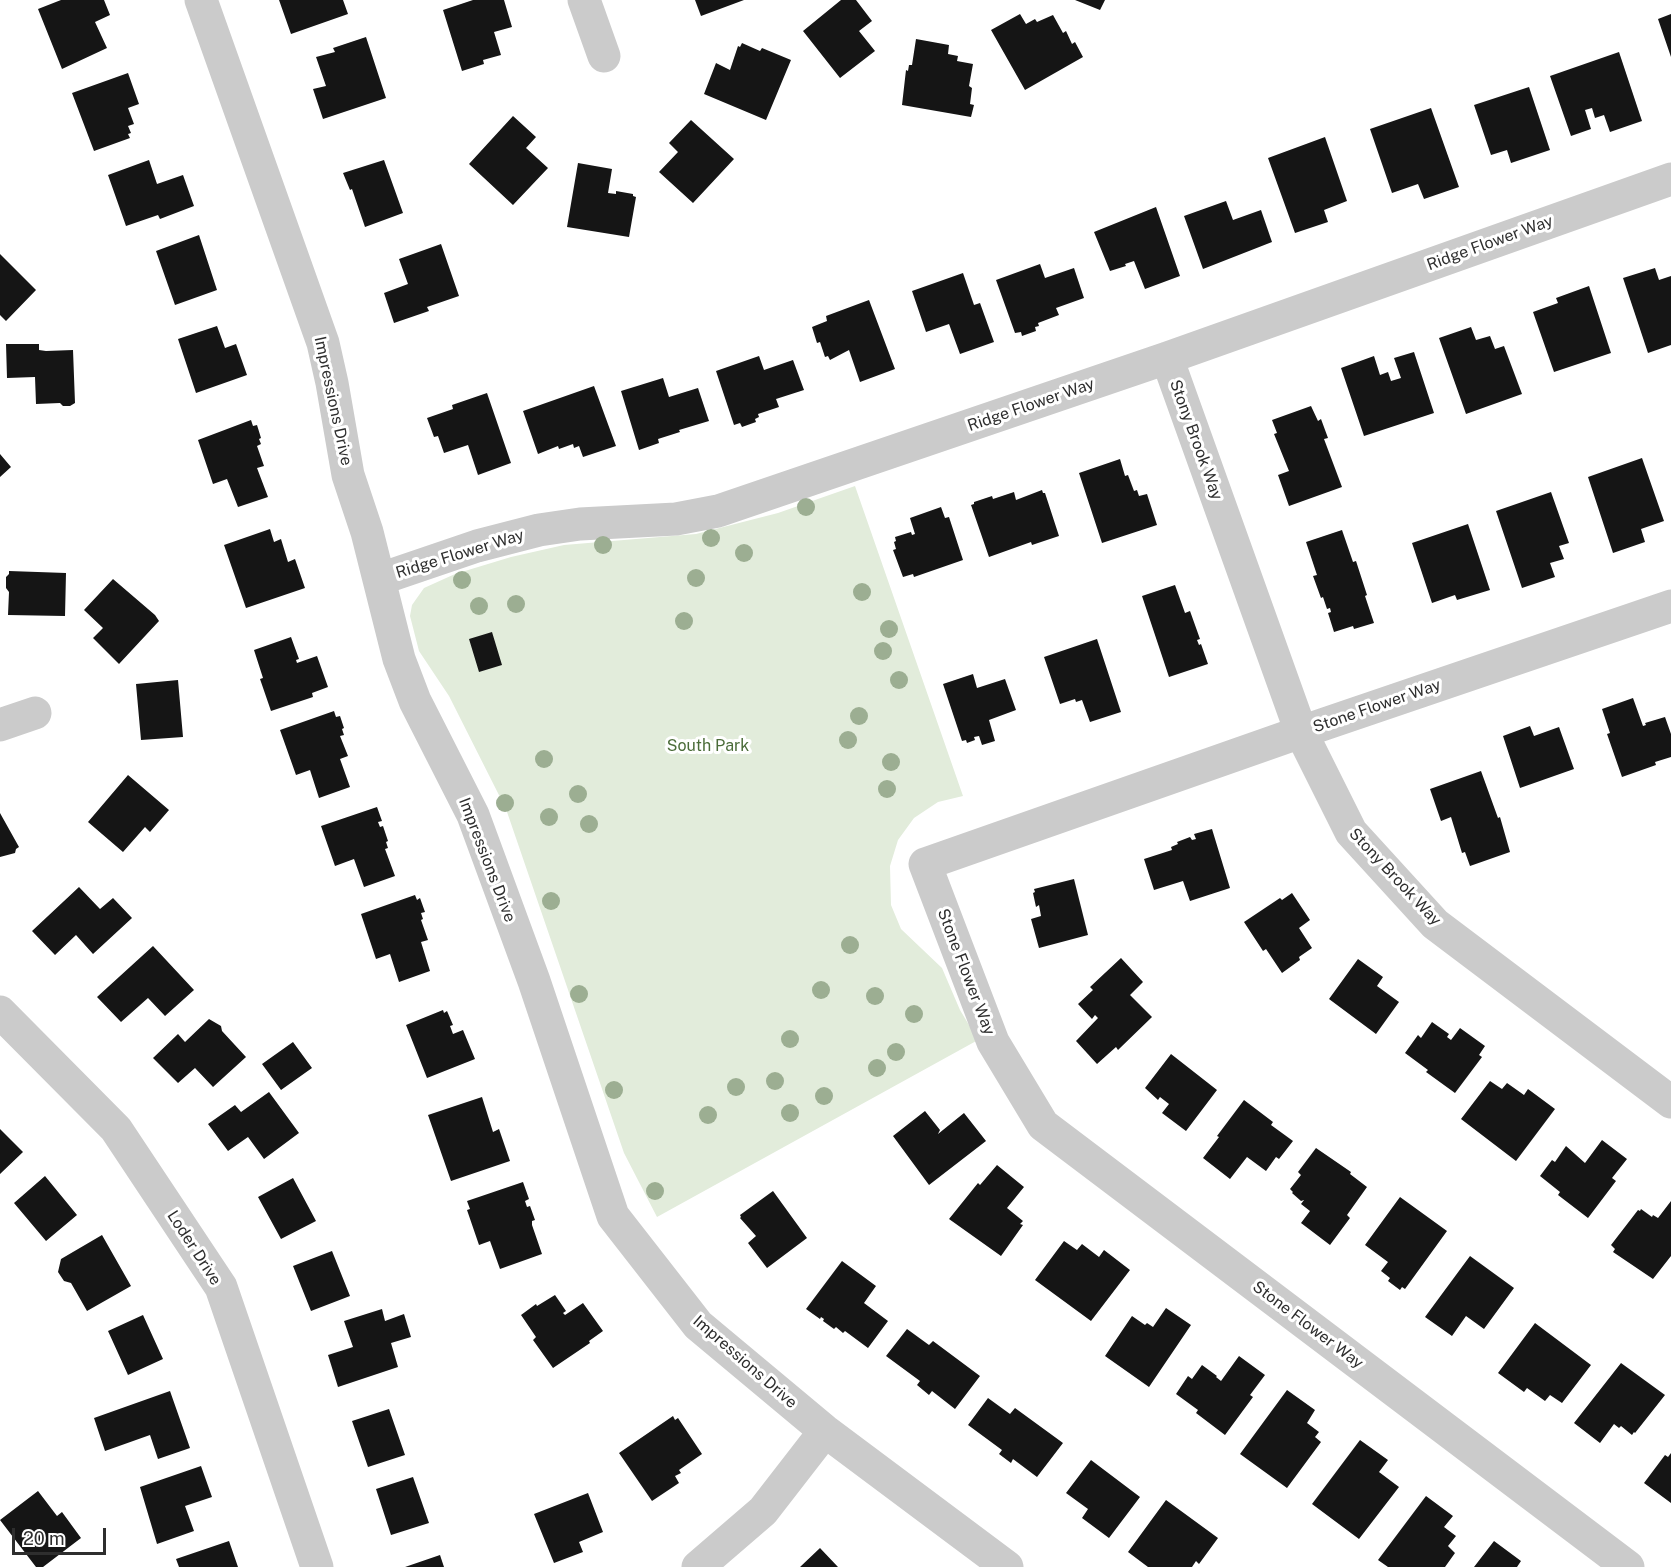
<!DOCTYPE html>
<style>
body{margin:0}
#map{position:relative;width:1671px;height:1567px;overflow:hidden;background:#fff;font-family:"Public Sans",sans-serif}
canvas{display:block}
.scale{position:absolute;left:12px;top:1528px;width:94px;height:27px;box-sizing:border-box;border:3px solid #2e2e2e;border-top:0;padding-left:8px;font-size:18px;line-height:21px;white-space:nowrap;color:#2e2e2e;-webkit-text-stroke:4px #fff;paint-order:stroke}
</style>
<div id="map">
<canvas width="1671" height="1567"></canvas>
<div class="scale">20 m</div>
</div>
<script>
const ctx = document.querySelector('canvas').getContext('2d');
ctx.lineJoin = 'round';
function fill(path, color) {
  ctx.fillStyle = color;
  ctx.fill(path, 'evenodd');
}
function shape(rows) {
  const path = new Path2D();
  for (const r of rows) {
    path.moveTo(r[0], r[1]);
    for (let i = 2; i < r.length; i += 2) path.lineTo(r[i], r[i + 1]);
  }
  return path;
}
function stroke(path, color, width, dash) {
  ctx.strokeStyle = color;
  ctx.lineWidth = width;
  ctx.lineCap = dash ? 'butt' : 'round';
  ctx.setLineDash(dash || []);
  ctx.stroke(path);
}
function write(font, color, halo, rows, align = 'center') {
  ctx.font = font + ' "Public Sans",sans-serif';
  ctx.lineWidth = 6;
  ctx.setLineDash([]);
  ctx.textBaseline = 'middle';
  ctx.strokeStyle = halo;
  ctx.fillStyle = color;
  for (const [text, x, y, turn = 0] of rows) {
    ctx.save();
    ctx.translate(x, y);
    ctx.rotate((+turn || 0) * Math.PI / 180);
    ctx.textAlign = isNaN(turn) ? turn : align;
    if (halo) ctx.strokeText(text, 0, 0);
    ctx.fillText(text, 0, 0);
    ctx.restore();
  }
}
fill(shape([
 [855,486,963,796,938,802,914,818,898,840,890,866,891,905,901,929,942,968,960,1010,978,1040,657,1217,624,1153,506,809,449,696,419,651,410,616,412,605,424,588,455,574,511,557,564,545,696,534,778,513]
]), '#e2ecdb');
fill(shape([
 [61,0,104,0,110,15,95,22,107,48,62,69,38,9],
 [279,0,343,0,348,14,291,34],
 [473,0,504,0,512,27,494,32,501,55,483,60,484,64,462,71,443,10],
 [695,0,744,0,701,16],
 [841,0,856,0,872,21,859,31,875,51,840,78,803,31],
 [1075,0,1105,0,1100,10],
 [1020,14,1026,24,1035,19,1037,22,1053,15,1063,33,1066,31,1072,44,1075,42,1083,57,1025,90,991,30],
 [1671,14,1671,57,1658,19],
 [366,37,386,98,323,119,313,89,326,86,316,57,335,52,333,48],
 [916,39,949,45,948,54,958,56,957,61,973,64,969,86,972,88,970,104,974,105,971,117,902,105,906,70,908,71,909,65,912,65],
 [742,43,760,51,762,48,791,60,766,120,704,94,716,63,730,70,738,46,740,47],
 [1619,52,1642,121,1610,132,1604,115,1595,118,1592,108,1585,110,1591,129,1571,136,1550,76],
 [128,73,139,104,128,108,134,124,128,126,131,133,128,134,130,138,94,151,72,93],
 [1529,87,1550,150,1511,163,1507,150,1491,155,1474,105],
 [1431,108,1459,187,1424,199,1418,184,1392,193,1370,129],
 [513,116,536,137,526,148,548,168,513,205,469,164],
 [691,120,734,159,693,203,659,172,678,152,669,143],
 [1325,137,1347,201,1324,210,1328,222,1295,233,1268,158],
 [149,160,157,184,183,175,194,206,160,219,158,215,126,226,108,175],
 [384,160,403,213,365,227,352,189,350,190,343,173],
 [578,163,612,169,608,193,616,194,616,191,633,194,633,196,636,197,629,237,567,227],
 [1226,201,1233,220,1261,210,1272,242,1203,269,1184,216],
 [1156,207,1180,276,1145,289,1134,261,1125,264,1126,266,1110,271,1094,232],
 [199,235,217,290,175,305,156,251],
 [441,244,459,296,427,307,429,311,394,323,384,293,408,284,399,259],
 [0,254,36,290,6,321,0,315],
 [1040,264,1045,278,1074,268,1084,298,1056,308,1059,315,1038,323,1039,326,1035,327,1036,331,1022,336,1021,332,1015,333,996,280],
 [1655,268,1659,280,1671,276,1671,345,1648,353,1623,278],
 [963,273,974,305,980,303,994,342,960,354,949,324,926,332,912,291],
 [1589,286,1611,353,1554,372,1533,312,1558,303,1556,298],
 [869,300,895,369,860,382,849,350,830,360,828,356,825,357,820,342,817,343,812,327,827,321,826,316],
 [217,326,225,348,236,344,247,375,196,393,178,339],
 [1471,327,1476,340,1490,336,1495,349,1504,346,1522,394,1466,414,1439,338],
 [6,344,39,344,39,350,46,351,73,350,75,403,70,406,63,406,60,403,36,404,35,377,7,378],
 [1414,352,1434,413,1364,436,1341,368,1374,356,1380,375,1388,372,1391,381,1401,378,1394,358],
 [759,356,764,370,793,360,804,390,776,399,779,407,758,414,759,417,755,419,756,422,742,427,740,423,734,425,716,371],
 [663,378,669,397,698,388,709,421,679,430,680,432,658,439,659,443,639,450,621,391],
 [594,386,616,446,583,457,579,446,574,448,573,444,559,449,558,446,538,454,523,411],
 [487,393,511,463,478,475,468,445,444,453,438,436,434,437,427,418,453,409,452,405],
 [1311,406,1318,421,1321,419,1328,438,1324,439,1342,487,1289,506,1278,475,1289,471,1274,434,1277,433,1272,420],
 [251,420,253,426,257,425,261,438,259,439,261,444,257,446,264,466,257,468,268,497,238,507,227,479,213,484,198,440],
 [0,454,11,467,0,477],
 [1642,458,1664,521,1641,529,1645,542,1613,553,1588,477],
 [1120,459,1125,476,1128,475,1134,491,1137,490,1139,496,1147,494,1157,525,1102,543,1079,473],
 [1042,490,1043,493,1045,493,1059,536,1032,545,1031,542,989,557,971,505,974,504,974,502,992,496,993,499,1014,492,1016,500],
 [1551,492,1569,543,1559,546,1564,559,1550,563,1555,577,1522,588,1496,511],
 [941,507,945,518,949,517,963,560,914,577,913,574,903,577,893,550,896,549,894,542,896,541,895,537,911,532,912,535,915,534,910,518],
 [1468,524,1490,590,1457,600,1455,595,1432,603,1412,543],
 [270,529,274,542,281,539,288,562,295,559,305,588,246,608,224,545],
 [1342,530,1353,562,1356,561,1367,595,1365,596,1374,623,1354,629,1353,626,1334,632,1328,613,1331,612,1330,608,1327,609,1323,597,1321,598,1313,576,1317,575,1306,542],
 [9,571,66,573,65,616,8,615,9,592,6,588,6,577,9,574],
 [113,579,155,615,159,621,119,664,93,638,103,628,84,610],
 [1175,585,1185,613,1190,611,1200,639,1197,640,1199,645,1201,644,1208,664,1169,677,1142,596],
 [492,632,502,665,479,672,469,639],
 [291,637,299,659,296,660,297,663,317,656,328,687,312,693,313,697,271,711,260,679,263,678,254,650],
 [1097,639,1121,712,1090,722,1082,700,1076,702,1075,699,1060,704,1044,657],
 [973,674,977,688,1005,679,1016,710,989,720,995,741,982,745,979,736,974,737,975,740,967,743,966,740,962,741,943,684],
 [178,680,183,737,141,740,136,684],
 [1633,698,1643,726,1646,725,1645,723,1665,717,1671,734,1671,757,1655,762,1656,765,1622,777,1607,734,1610,733,1602,709],
 [334,711,336,717,340,716,344,728,342,729,344,735,340,736,348,756,340,759,350,787,319,798,310,770,296,775,280,730],
 [1530,726,1534,736,1559,727,1574,769,1520,788,1503,736],
 [1481,771,1498,818,1500,817,1510,852,1470,866,1465,852,1462,853,1451,817,1441,821,1430,789],
 [128,775,169,810,150,832,145,827,123,852,88,822],
 [377,807,382,821,378,822,380,827,383,826,388,841,386,842,388,848,385,849,395,876,364,887,354,859,335,866,321,826],
 [0,813,19,847,16,849,15,853,0,857],
 [1212,829,1230,888,1190,901,1183,881,1154,890,1144,859,1172,850,1171,847,1178,844,1177,842,1190,837,1192,840,1196,839,1194,834],
 [1074,879,1088,935,1039,948,1031,919,1041,916,1039,905,1036,907,1033,893,1035,892,1034,889],
 [79,887,100,909,113,898,132,918,93,954,76,935,55,955,32,931],
 [1292,893,1310,920,1299,928,1312,948,1299,957,1300,960,1282,973,1266,949,1263,951,1244,922,1280,898,1282,900],
 [415,895,417,900,420,898,425,912,421,913,423,919,421,920,428,940,421,942,430,971,399,982,390,954,376,959,361,914],
 [153,946,194,990,165,1016,148,998,121,1022,97,997],
 [1121,958,1143,982,1130,995,1152,1017,1118,1050,1116,1047,1097,1064,1076,1041,1098,1018,1095,1015,1092,1019,1078,1004,1093,990,1090,987],
 [1358,959,1383,977,1377,986,1399,1002,1376,1034,1329,999],
 [443,1010,444,1013,447,1011,453,1025,450,1026,453,1034,463,1030,475,1059,427,1078,406,1025],
 [209,1019,221,1026,222,1031,246,1057,213,1087,195,1068,178,1083,153,1058,178,1034,185,1042],
 [1432,1022,1449,1034,1447,1037,1451,1040,1460,1028,1485,1046,1479,1055,1482,1057,1455,1093,1426,1072,1428,1070,1405,1053,1418,1035,1421,1038],
 [293,1042,312,1068,281,1090,262,1064],
 [1171,1054,1217,1090,1186,1131,1162,1113,1169,1104,1160,1097,1158,1100,1145,1088],
 [1490,1081,1502,1089,1507,1083,1524,1095,1528,1089,1555,1109,1516,1161,1461,1119],
 [269,1092,299,1133,264,1159,248,1137,228,1151,208,1124,235,1105,241,1112],
 [482,1097,493,1132,499,1129,510,1161,451,1181,428,1115],
 [1244,1100,1273,1122,1271,1125,1293,1141,1279,1159,1276,1157,1266,1171,1247,1157,1230,1179,1203,1158,1219,1137,1217,1136],
 [925,1111,940,1130,938,1134,964,1113,986,1141,929,1185,893,1136],
 [0,1129,23,1152,0,1174],
 [1602,1140,1627,1159,1612,1178,1616,1181,1588,1218,1558,1195,1560,1192,1540,1176,1552,1160,1555,1162,1566,1146,1585,1163],
 [1316,1148,1351,1172,1350,1174,1367,1187,1347,1215,1350,1218,1330,1245,1301,1223,1310,1211,1301,1204,1304,1200,1301,1201,1292,1193,1293,1192,1290,1189,1301,1175,1298,1172],
 [997,1165,1024,1187,1007,1208,1023,1221,1020,1224,1023,1225,1001,1256,949,1219,978,1183,980,1185],
 [45,1176,77,1215,46,1241,14,1203],
 [293,1178,316,1221,281,1239,258,1197],
 [523,1182,529,1199,525,1201,527,1207,530,1206,535,1220,532,1221,532,1225,542,1254,500,1269,490,1241,479,1245,467,1210,470,1209,467,1201],
 [773,1191,807,1238,767,1268,748,1243,756,1236,740,1218,741,1217,740,1215],
 [1400,1197,1447,1231,1405,1289,1402,1287,1400,1290,1388,1281,1390,1278,1381,1271,1388,1262,1365,1245],
 [1671,1201,1671,1256,1653,1279,1613,1252,1615,1249,1611,1245,1638,1210,1640,1211,1641,1209,1652,1217,1653,1215,1658,1218],
 [102,1235,131,1286,87,1311,71,1283,64,1281,58,1272,61,1259],
 [1064,1241,1077,1250,1082,1244,1099,1257,1104,1250,1130,1270,1091,1321,1035,1280],
 [332,1251,350,1296,311,1311,293,1266],
 [1470,1256,1514,1288,1484,1329,1466,1316,1452,1336,1425,1317],
 [842,1261,876,1286,864,1303,888,1321,868,1348,845,1331,843,1333,836,1327,834,1329,823,1321,824,1319,821,1317,820,1319,806,1309],
 [555,1295,566,1311,563,1313,565,1315,583,1303,603,1331,589,1341,590,1343,553,1368,533,1340,536,1337,521,1315,536,1304,537,1306],
 [1166,1308,1191,1325,1149,1387,1105,1356,1132,1316,1145,1325,1147,1323,1153,1327],
 [382,1309,385,1321,404,1314,411,1337,391,1343,398,1367,338,1387,328,1355,353,1347,344,1321],
 [143,1315,163,1359,128,1375,108,1331],
 [1535,1323,1591,1365,1562,1403,1550,1395,1545,1401,1527,1388,1524,1392,1498,1373],
 [907,1329,929,1345,933,1341,980,1376,955,1409,932,1391,929,1395,917,1385,920,1381,886,1356],
 [1239,1356,1265,1375,1250,1395,1253,1397,1225,1435,1196,1413,1198,1410,1176,1394,1188,1376,1192,1379,1202,1365,1217,1376,1216,1377,1221,1381],
 [1621,1363,1665,1395,1635,1433,1634,1432,1632,1435,1621,1426,1619,1428,1614,1424,1600,1443,1574,1423],
 [1287,1390,1315,1410,1307,1423,1319,1432,1315,1437,1321,1442,1287,1488,1240,1454],
 [170,1391,190,1448,158,1459,150,1435,105,1451,94,1418],
 [988,1398,1010,1414,1015,1408,1063,1443,1037,1477,1013,1459,1011,1463,999,1454,1002,1450,968,1425],
 [389,1409,405,1455,368,1467,352,1421],
 [673,1416,675,1420,678,1418,702,1454,679,1470,681,1473,675,1476,679,1483,652,1501,619,1453],
 [1360,1440,1388,1460,1379,1472,1399,1487,1359,1539,1312,1504],
 [1671,1453,1671,1503,1644,1483,1665,1455,1668,1457],
 [1091,1460,1140,1497,1109,1538,1082,1518,1088,1509,1066,1493],
 [201,1466,212,1497,185,1506,194,1531,157,1544,140,1487],
 [413,1477,429,1523,391,1535,376,1489],
 [38,1491,57,1516,62,1512,81,1538,43,1567,36,1567,0,1520],
 [588,1493,603,1532,579,1542,583,1552,554,1563,534,1514],
 [1426,1496,1453,1516,1444,1527,1456,1536,1448,1546,1455,1553,1445,1567,1388,1567,1378,1560],
 [1166,1500,1218,1538,1199,1564,1196,1561,1192,1567,1148,1567,1128,1552],
 [229,1541,238,1567,179,1567,176,1559],
 [1494,1541,1521,1561,1517,1567,1474,1567],
 [820,1548,838,1567,800,1567],
 [440,1555,444,1567,405,1567]
]), '#151515');
stroke(shape([
 [201,0,323,343,332,383,348,475,367,532,399,659,415,701,473,815,534,981,613,1216,698,1325,825,1431,1007,1567],
 [584,0,604,56],
 [1167,358,1301,732,1351,832,1435,924,1671,1102],
 [380,579,477,546,539,530,580,524,676,519,718,511,1167,358,1671,179],
 [0,725,35,713],
 [0,1012,116,1129,221,1287,317,1567],
 [698,1567,763,1511,825,1431],
 [1628,1567,1043,1125,993,1042,925,864,1301,732,1671,606]
]), '#cbcbcb', 33);
ctx.fillStyle = '#9cae92';
for (const [x, y] of [
 [806,507],
 [711,538],
 [603,545],
 [744,553],
 [696,578],
 [462,580],
 [862,592],
 [516,604],
 [479,606],
 [684,621],
 [889,629],
 [883,651],
 [899,680],
 [859,716],
 [848,740],
 [544,759],
 [891,762],
 [887,789],
 [578,794],
 [505,803],
 [549,817],
 [589,824],
 [551,901],
 [850,945],
 [821,990],
 [579,994],
 [875,996],
 [914,1014],
 [790,1039],
 [896,1052],
 [877,1068],
 [775,1081],
 [736,1087],
 [614,1090],
 [824,1096],
 [790,1113],
 [708,1115],
 [655,1191]
]) {
  ctx.beginPath();
  ctx.arc(x, y, 9, 0, 2 * Math.PI);
  ctx.fill();
}
write('16px', '#2e2e2e', '#fff', [
 ["Ridge Flower Way",1490,243,-20],
 ["Impressions Drive",333,401,78],
 ["Ridge Flower Way",1031,405,-19],
 ["Stony Brook Way",1196,440,70],
 ["Ridge Flower Way",460,554,-17],
 ["Stone Flower Way",1377,706,-19],
 ["Impressions Drive",487,860,69],
 ["Stony Brook Way",1395,877,47],
 ["Stone Flower Way",966,972,69],
 ["Loder Drive",194,1248,57],
 ["Stone Flower Way",1308,1325,37],
 ["Impressions Drive",745,1362,41]
]);
write('16px', '#4b6c39', '#fff', [
 ["South Park",708,746]
]);
</script>
